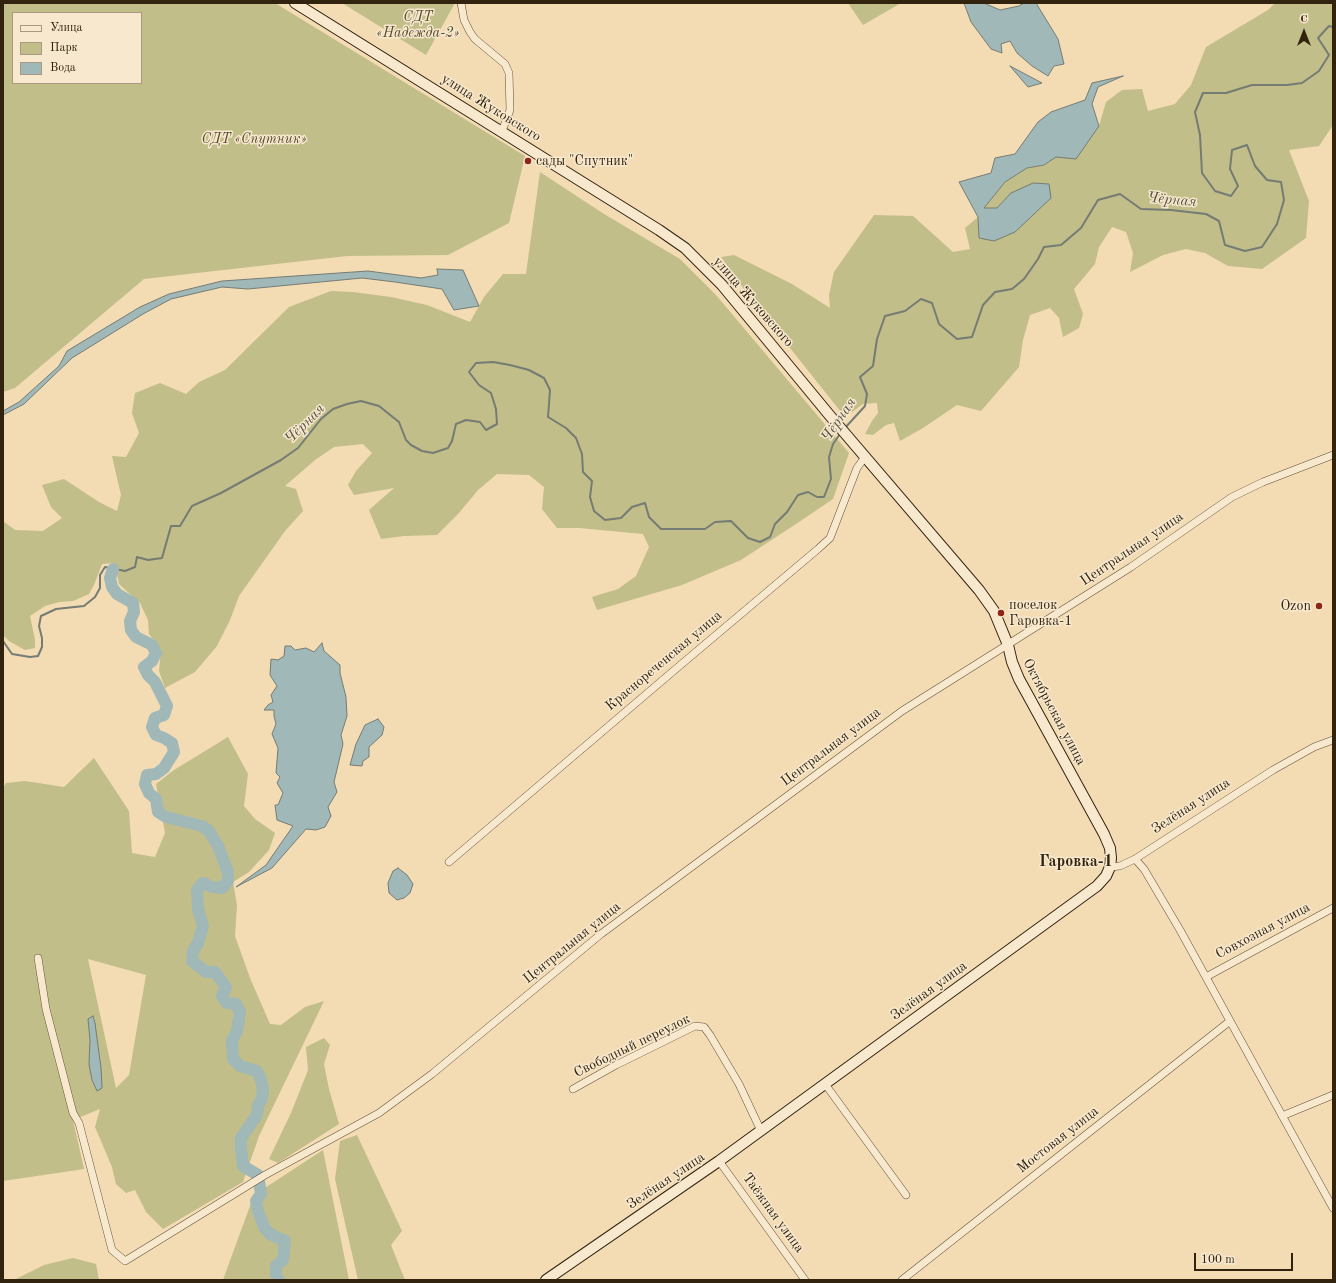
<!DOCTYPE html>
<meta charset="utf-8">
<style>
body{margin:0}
#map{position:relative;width:1336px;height:1283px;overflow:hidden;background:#f3dbb4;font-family:"Old Standard TT",serif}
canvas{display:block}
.frame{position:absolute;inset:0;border:4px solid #32230f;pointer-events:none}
.legend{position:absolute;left:12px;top:12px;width:130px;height:72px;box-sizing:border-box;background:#f7e8ce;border:1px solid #a89982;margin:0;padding:5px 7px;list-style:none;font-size:12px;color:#32230f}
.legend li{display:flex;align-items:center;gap:8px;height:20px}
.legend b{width:20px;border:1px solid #a89982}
.north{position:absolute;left:1284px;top:12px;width:40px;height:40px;-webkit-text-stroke:3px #f7e8ce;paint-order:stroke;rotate:0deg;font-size:11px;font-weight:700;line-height:16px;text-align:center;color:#32230f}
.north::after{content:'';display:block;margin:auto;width:14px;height:18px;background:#32230f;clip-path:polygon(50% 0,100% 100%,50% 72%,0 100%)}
.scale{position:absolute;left:1194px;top:1253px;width:99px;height:18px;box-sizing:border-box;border:2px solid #32230f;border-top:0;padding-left:5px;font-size:12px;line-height:14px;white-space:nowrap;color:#32230f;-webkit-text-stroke:3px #f7e8ce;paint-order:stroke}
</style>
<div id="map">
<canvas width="1336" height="1283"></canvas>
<div class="frame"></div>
<ul class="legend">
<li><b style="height:5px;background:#f7e8ce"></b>Улица</li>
<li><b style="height:11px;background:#c1be89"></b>Парк</li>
<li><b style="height:11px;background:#a0b8b8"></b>Вода</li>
</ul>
<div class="north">С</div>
<div class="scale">100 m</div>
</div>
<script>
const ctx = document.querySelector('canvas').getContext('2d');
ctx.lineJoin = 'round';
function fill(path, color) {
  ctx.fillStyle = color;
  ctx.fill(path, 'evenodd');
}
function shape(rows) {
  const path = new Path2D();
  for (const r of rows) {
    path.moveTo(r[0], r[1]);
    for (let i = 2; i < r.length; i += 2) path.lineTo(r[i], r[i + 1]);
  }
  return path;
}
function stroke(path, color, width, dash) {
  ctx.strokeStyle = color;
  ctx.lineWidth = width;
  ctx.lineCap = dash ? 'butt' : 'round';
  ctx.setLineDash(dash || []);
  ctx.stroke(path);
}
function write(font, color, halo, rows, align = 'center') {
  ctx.font = font + ' "Old Standard TT",serif';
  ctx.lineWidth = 3;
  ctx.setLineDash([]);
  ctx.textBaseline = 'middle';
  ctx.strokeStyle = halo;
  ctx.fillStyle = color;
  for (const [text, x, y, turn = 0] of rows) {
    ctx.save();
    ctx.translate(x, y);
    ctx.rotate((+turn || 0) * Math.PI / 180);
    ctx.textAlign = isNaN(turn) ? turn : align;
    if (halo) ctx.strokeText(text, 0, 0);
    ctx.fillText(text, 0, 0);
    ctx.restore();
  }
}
fill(shape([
 [3,3,275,3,525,156,509,223,448,255,347,256,144,279,15,388,3,392],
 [13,13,141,13,141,83,13,83],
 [342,3,455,3,426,55],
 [848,3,901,3,863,25],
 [1275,3,1333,3,1333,125,1319,146,1289,150,1309,201,1306,238,1262,269,1228,266,1205,253,1186,249,1163,255,1130,272,1133,253,1126,232,1112,227,1099,247,1095,264,1074,289,1083,314,1079,328,1063,337,1059,318,1050,308,1030,315,1023,340,1019,367,981,411,957,405,923,428,900,441,894,423,886,425,873,435,865,434,872,421,878,413,877,403,863,404,845,417,755,304,721,257,734,255,792,284,830,308,829,295,834,272,874,215,913,216,953,252,970,249,965,228,978,217,979,238,1011,193,997,208,984,208,1005,182,1027,168,1044,165,1099,126,1106,102,1122,90,1142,89,1148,111,1175,104,1191,85,1206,47,1268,10],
 [540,172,604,214,680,259,716,295,849,453,833,499,802,520,741,560,682,585,597,610,592,597,618,589,636,576,649,547,643,534,579,528,557,528,542,509,544,487,529,475,497,474,478,490,459,513,437,535,404,536,381,539,369,510,394,488,354,495,348,485,356,471,372,453,363,444,334,447,315,460,285,486,296,489,303,511,285,531,239,596,230,620,217,646,195,672,165,688,159,671,161,650,149,634,148,620,140,603,119,584,115,563,102,564,94,585,89,594,73,601,59,602,45,606,30,616,35,640,35,648,25,650,9,641,3,635,3,521,15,530,43,531,62,518,51,507,42,485,64,479,99,502,117,511,121,495,112,456,126,457,139,433,132,413,135,393,160,383,186,394,199,382,225,370,289,307,331,291,353,292,391,297,427,305,470,322,484,297,503,274,526,274],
 [228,737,248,774,244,806,255,819,275,833,269,850,249,872,233,882,237,905,235,936,250,978,270,1024,281,1025,305,1007,324,1001,259,1136,243,1182,163,1229,146,1212,135,1190,126,1193,116,1184,112,1167,95,1127,100,1109,73,1120,84,1169,3,1181,3,788,6,783,25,781,64,787,94,758,129,811,132,853,155,857,165,833,156,784,174,770],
 [88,959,146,975,129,1075,116,1088],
 [324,1038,330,1045,324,1064,329,1089,339,1124,278,1163,269,1159,291,1113,308,1070,306,1047],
 [357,1135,402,1231,391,1245,405,1280,358,1280,335,1179,340,1141],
 [323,1150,349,1280,223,1280,254,1195],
 [73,1258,96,1264,99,1280,14,1280,44,1265]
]), '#c1be89');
const water = shape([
 [964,3,984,3,1000,10,1019,6,1024,3,1036,3,1058,39,1064,64,1054,66,1048,76,1032,66,1017,53,1010,41,1001,44,1002,53,991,49,971,22,964,3],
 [1010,66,1042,83,1028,87,1010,66],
 [1123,76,1098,87,1092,104,1099,126,1076,159,1056,157,1044,165,1027,168,1005,182,984,208,997,208,1011,193,1033,183,1049,184,1051,198,1015,232,994,241,979,238,978,217,959,182,991,173,995,158,1015,154,1038,122,1051,112,1085,100,1092,83,1123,76],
 [437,269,463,270,479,306,454,310,442,289,395,282,362,278,248,289,222,287,171,299,143,314,72,358,24,404,3,415,3,411,19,402,59,366,67,351,140,307,169,294,222,281,368,271,421,278,438,275,437,269],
 [322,643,324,651,340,665,340,673,346,697,347,716,341,735,343,744,334,782,337,792,328,807,331,816,325,827,316,830,306,829,272,868,236,887,266,865,293,826,277,820,275,805,278,805,283,793,277,783,280,777,276,773,278,748,272,734,276,724,274,716,274,710,264,710,268,705,273,702,271,695,277,686,270,675,271,659,278,660,284,656,285,646,291,646,295,650,306,648,314,652,322,643],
 [378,719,384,727,382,735,369,747,369,757,363,761,362,766,350,765,356,744,365,725,378,719],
 [398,868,407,875,413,884,410,893,404,898,397,900,389,893,388,883,393,871,398,868],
 [93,1016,95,1023,101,1068,102,1088,97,1091,92,1080,89,1064,90,1040,88,1019,93,1016]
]);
fill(water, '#a0b8b8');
stroke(water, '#747c74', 1);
stroke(shape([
 [844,429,865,406,867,394,860,377,873,366,877,339,885,316,905,311,921,299,932,303,939,324,957,339,972,337,983,305,995,292,1012,289,1024,279,1038,259,1044,247,1061,245,1081,228,1098,200,1120,194,1141,209,1171,210,1206,214,1219,221,1225,245,1245,251,1262,247,1277,224,1284,200,1281,182,1267,180,1255,166,1247,145,1232,150,1230,169,1238,186,1231,196,1215,191,1202,173,1200,135,1195,112,1203,93,1226,93,1252,85,1287,85,1302,83,1319,71,1329,55,1318,38,1329,26,1333,27],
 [3,641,12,654,30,657,38,656,42,647,42,638,39,626,41,616,56,609,84,606,95,597,100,588,100,575,105,567,125,571,135,567,137,557,148,560,162,558,171,526,180,526,192,506,221,493,281,460,298,448,321,419,333,409,347,404,361,401,379,406,399,422,406,440,411,445,422,451,433,453,448,448,452,441,456,424,466,420,480,422,486,430,497,424,496,409,491,393,479,385,469,372,476,363,493,362,510,365,529,370,544,378,550,390,548,417,566,428,576,438,582,454,583,472,592,481,590,497,594,511,605,520,621,518,632,507,645,503,649,517,661,529,705,529,715,522,731,521,748,538,760,542,770,537,775,524,787,512,798,495,808,492,817,497,824,497,831,479,829,457,833,444,840,434]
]), '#747c74', 2);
stroke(shape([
 [113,569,110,578,112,587,117,594,133,603,134,612,130,621,131,630,136,637,152,645,156,653,152,661,144,667,148,675,155,682,167,706,164,715,155,718,152,727,156,735,164,738,172,743,174,752,164,768,156,774,147,775,145,784,149,793,156,799,158,812,166,817,202,826,209,831,218,846,228,872,228,881,222,888,212,887,203,883,197,890,198,909,203,926,198,943,193,951,192,961,206,972,215,972,226,987,222,996,227,1003,236,1004,240,1012,237,1031,232,1041,233,1059,240,1066,257,1071,261,1080,263,1089,262,1098,258,1106,257,1115,241,1138,241,1148,243,1166,258,1175,261,1194,256,1201,258,1211,264,1227,270,1234,285,1241,283,1260,276,1266,276,1275,279,1280]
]), '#a0b8b8', 12);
const minor = shape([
 [461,3,464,20,470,32,475,39,505,64,509,73,510,110,502,131],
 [1135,859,1144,869,1180,930,1333,1208],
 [449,862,684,662,818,549,830,538,857,468,865,457],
 [1110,867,1120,866,1135,859,1273,770,1314,747,1333,740],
 [38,958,46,1009,73,1113,79,1123,112,1250,125,1261,265,1175,379,1113,432,1074,601,934,902,711,1131,567,1232,497,1263,482,1333,455],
 [1206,977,1333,908],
 [825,1084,906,1195],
 [573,1089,616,1065,695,1026,704,1027,710,1035,739,1084,761,1131],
 [1282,1116,1333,1095],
 [719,1161,805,1280],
 [902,1280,1230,1021]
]);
const secondary = shape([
 [295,3,659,230,685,248,722,285,831,417,979,590,994,611,1008,645,1012,662,1019,679,1104,834,1110,848,1111,858,1110,867,1106,876,1097,886,719,1161,546,1280]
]);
stroke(minor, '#625138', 8);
stroke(secondary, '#32230f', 12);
stroke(minor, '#f7e8ce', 7);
stroke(secondary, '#f7e8ce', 10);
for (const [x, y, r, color] of [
 [528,161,4,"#8f2418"],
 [1319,606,4,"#8f2418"],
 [1001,613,4,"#8f2418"]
]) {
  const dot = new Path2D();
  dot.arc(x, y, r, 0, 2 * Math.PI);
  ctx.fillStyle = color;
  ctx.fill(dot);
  stroke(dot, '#f7e8ce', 1.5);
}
write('italic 14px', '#564a2e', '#f7e8ce', [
 ["СДТ",418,17],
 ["«Надежда-2»",418,33],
 ["СДТ «Спутник»",254,139]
]);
write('14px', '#32230f', '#f7e8ce', [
 ["улица Жуковского",491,108,32],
 ["улица Жуковского",753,302,49],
 ["Центральная улица",1132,549,-34],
 ["Краснореченская улица",664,661,-40],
 ["Октябрьская улица",1054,712,62],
 ["Центральная улица",831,747,-37],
 ["Зелёная улица",1191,806,-33],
 ["Совхозная улица",1263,931,-28],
 ["Центральная улица",572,943,-39],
 ["Зелёная улица",929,991,-36],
 ["Свободный переулок",632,1046,-26],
 ["Мостовая улица",1058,1140,-38],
 ["Зелёная улица",666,1181,-34],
 ["Таёжная улица",773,1213,54]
]);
write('14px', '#32230f', '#f7e8ce', [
 ["сады \"Спутник\"",536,161],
 ["поселок",1009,605],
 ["Гаровка-1",1009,621],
 ["Ozon",1311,606,"right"]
], 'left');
write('italic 15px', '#535042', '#f7e8ce', [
 ["Чёрная",1172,200,5],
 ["Чёрная",839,420,-56],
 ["Чёрная",305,424,-45]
]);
write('bold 16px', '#32230f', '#f7e8ce', [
 ["Гаровка-1",1076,862]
]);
</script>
